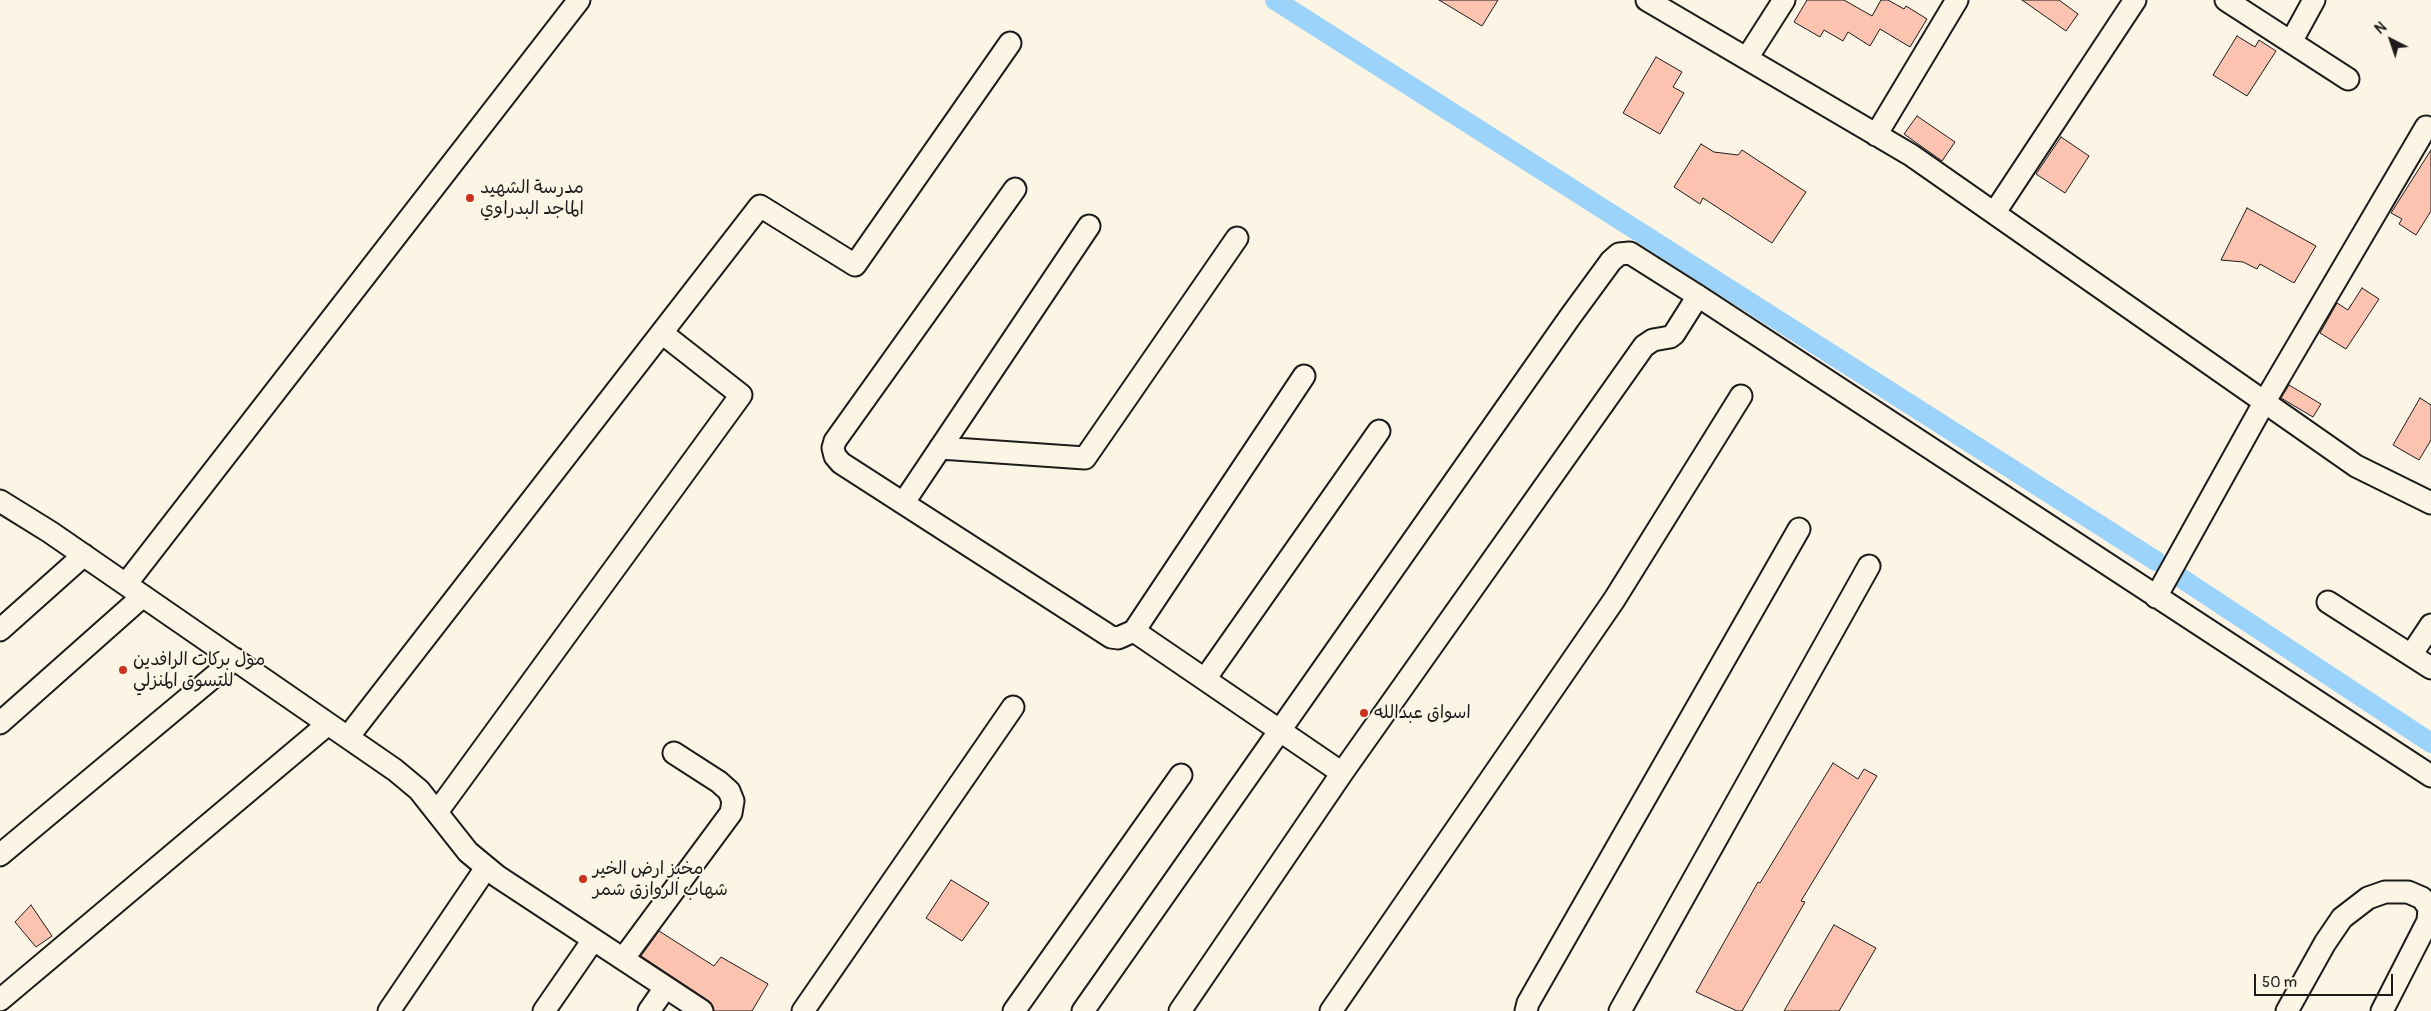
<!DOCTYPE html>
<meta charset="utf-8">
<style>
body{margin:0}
#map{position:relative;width:2431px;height:1011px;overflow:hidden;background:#fcf5e5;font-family:Pangolin,sans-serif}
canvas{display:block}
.north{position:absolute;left:2366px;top:15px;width:50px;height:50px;-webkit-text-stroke:4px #fcf5e5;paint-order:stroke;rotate:319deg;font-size:14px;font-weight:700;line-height:20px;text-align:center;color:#1c1c1c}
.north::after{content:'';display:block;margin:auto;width:18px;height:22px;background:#1c1c1c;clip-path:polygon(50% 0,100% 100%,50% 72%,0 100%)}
.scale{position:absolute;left:2254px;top:974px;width:139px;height:22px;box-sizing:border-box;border:2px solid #1c1c1c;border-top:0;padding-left:6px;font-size:15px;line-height:18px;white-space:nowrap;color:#1c1c1c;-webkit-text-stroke:4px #fcf5e5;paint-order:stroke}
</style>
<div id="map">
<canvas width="2431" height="1011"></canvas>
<div class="north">N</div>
<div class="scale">50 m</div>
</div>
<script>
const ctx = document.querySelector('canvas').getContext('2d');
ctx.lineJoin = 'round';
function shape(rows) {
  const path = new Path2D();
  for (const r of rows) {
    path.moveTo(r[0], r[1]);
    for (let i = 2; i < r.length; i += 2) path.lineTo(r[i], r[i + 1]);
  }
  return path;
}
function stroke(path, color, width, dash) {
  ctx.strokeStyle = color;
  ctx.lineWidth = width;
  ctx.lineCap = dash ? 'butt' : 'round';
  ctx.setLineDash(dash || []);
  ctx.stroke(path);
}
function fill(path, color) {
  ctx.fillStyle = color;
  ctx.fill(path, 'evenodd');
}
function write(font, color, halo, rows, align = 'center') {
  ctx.font = font + ' Pangolin,"Playpen Sans Arabic",sans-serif';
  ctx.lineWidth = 4;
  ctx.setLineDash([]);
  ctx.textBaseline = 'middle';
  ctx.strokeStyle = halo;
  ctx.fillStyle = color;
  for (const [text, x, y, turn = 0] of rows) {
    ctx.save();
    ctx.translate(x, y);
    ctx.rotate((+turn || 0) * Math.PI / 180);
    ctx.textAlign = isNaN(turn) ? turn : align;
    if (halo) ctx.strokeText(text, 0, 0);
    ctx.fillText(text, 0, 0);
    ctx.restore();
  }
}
stroke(shape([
 [1275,0,2156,561],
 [2181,578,2431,743]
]), '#9cd3fb', 20);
const building = shape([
 [1439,0,1498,0,1482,26,1439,0],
 [1807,0,1844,0,1872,16,1881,0,1888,0,1904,9,1906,6,1927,19,1910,47,1880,29,1870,46,1848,32,1843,41,1824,30,1820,37,1794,22,1807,0],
 [2022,0,2059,0,2078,14,2066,31,2022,0],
 [2237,36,2255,47,2259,40,2276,51,2247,96,2213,75,2237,36],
 [1656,57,1682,72,1673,87,1684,93,1660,134,1623,113,1656,57],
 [1917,116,1955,142,1942,161,1904,134,1917,116],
 [2061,137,2089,156,2065,193,2036,174,2061,137],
 [1701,144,1714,152,1738,155,1742,150,1806,192,1772,243,1703,198,1700,204,1674,187,1701,144],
 [2431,150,2431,211,2416,235,2399,224,2402,219,2391,213,2431,150],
 [2247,208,2316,246,2294,283,2260,264,2257,269,2243,262,2221,260,2247,208],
 [2362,288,2379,299,2346,349,2320,333,2337,303,2348,310,2362,288],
 [2289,385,2321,404,2313,417,2281,398,2289,385],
 [2420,398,2431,405,2431,440,2419,460,2393,445,2420,398],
 [1833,763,1858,779,1864,769,1877,776,1801,901,1805,902,1742,1011,1737,1011,1696,992,1758,882,1760,883,1833,763],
 [951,880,989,903,962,941,926,918,951,880],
 [31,905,52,936,36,947,15,922,31,905],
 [1834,925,1876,948,1839,1011,1784,1011,1834,925],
 [659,931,714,966,721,957,768,984,752,1011,714,1011,709,1001,641,956,659,931]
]);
fill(building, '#fbc3b0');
stroke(building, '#1c1c1c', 1);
const street = shape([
 [1647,0,1911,155,2356,466,2431,503],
 [2226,0,2348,79],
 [2291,42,2314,0],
 [1747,58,1784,0],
 [1876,135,1957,0],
 [1015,189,835,441,833,448,835,456,841,463,1111,637,1118,638,1134,631],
 [1995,212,2135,0],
 [1304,376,1134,631,1342,773],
 [940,448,1085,458,1237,238],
 [0,501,50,532,395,770,419,790,468,852,497,876,702,1011],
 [904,502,1089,226],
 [126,584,579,0],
 [2156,597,2265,401,2426,127],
 [2328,602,2431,668],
 [0,630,84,555],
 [2411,655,2431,625],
 [1205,679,1379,431],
 [0,723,143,596],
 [348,737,760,206,855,265,1010,43],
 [437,812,741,395,662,333],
 [0,855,235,659],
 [623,959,731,813,733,801,729,791,719,782,674,753],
 [0,1000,328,724],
 [389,1011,486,868],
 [544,1011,589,946],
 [649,1011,665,988],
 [803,1011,1013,707],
 [1014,1011,1181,775],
 [1083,1011,1570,317,1611,261,1619,254,1630,253,1698,296,2431,776],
 [1180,1011,1342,773,1644,346,1653,340,1670,337,1674,334,1698,296],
 [1331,1011,1614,600,1741,396],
 [1526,1011,1528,1003,1799,529],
 [1620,1011,1869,566],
 [2287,1011,2325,943,2342,918,2368,898,2385,892,2408,892,2422,898,2429,908,2428,921,2382,1011]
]);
stroke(street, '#1c1c1c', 25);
stroke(street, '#fcf5e5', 21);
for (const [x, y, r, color] of [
 [470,198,5,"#c8321e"],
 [123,670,5,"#c8321e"],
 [1364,713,5,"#c8321e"],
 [583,879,5,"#c8321e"]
]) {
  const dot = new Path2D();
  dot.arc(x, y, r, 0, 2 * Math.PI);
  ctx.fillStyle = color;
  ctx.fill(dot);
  stroke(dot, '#fcf5e5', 2);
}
write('18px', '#1c1c1c', '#fcf5e5', [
 ["مدرسة الشهيد",480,188],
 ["الماجد البدراوي",480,209],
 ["مول بركات الرافدين",133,660],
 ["للتسوق المنزلي",133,681],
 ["اسواق عبدالله",1374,713],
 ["مخبز ارض الخير",593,869],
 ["شهاب الروازق شمر",593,890]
], 'left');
</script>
